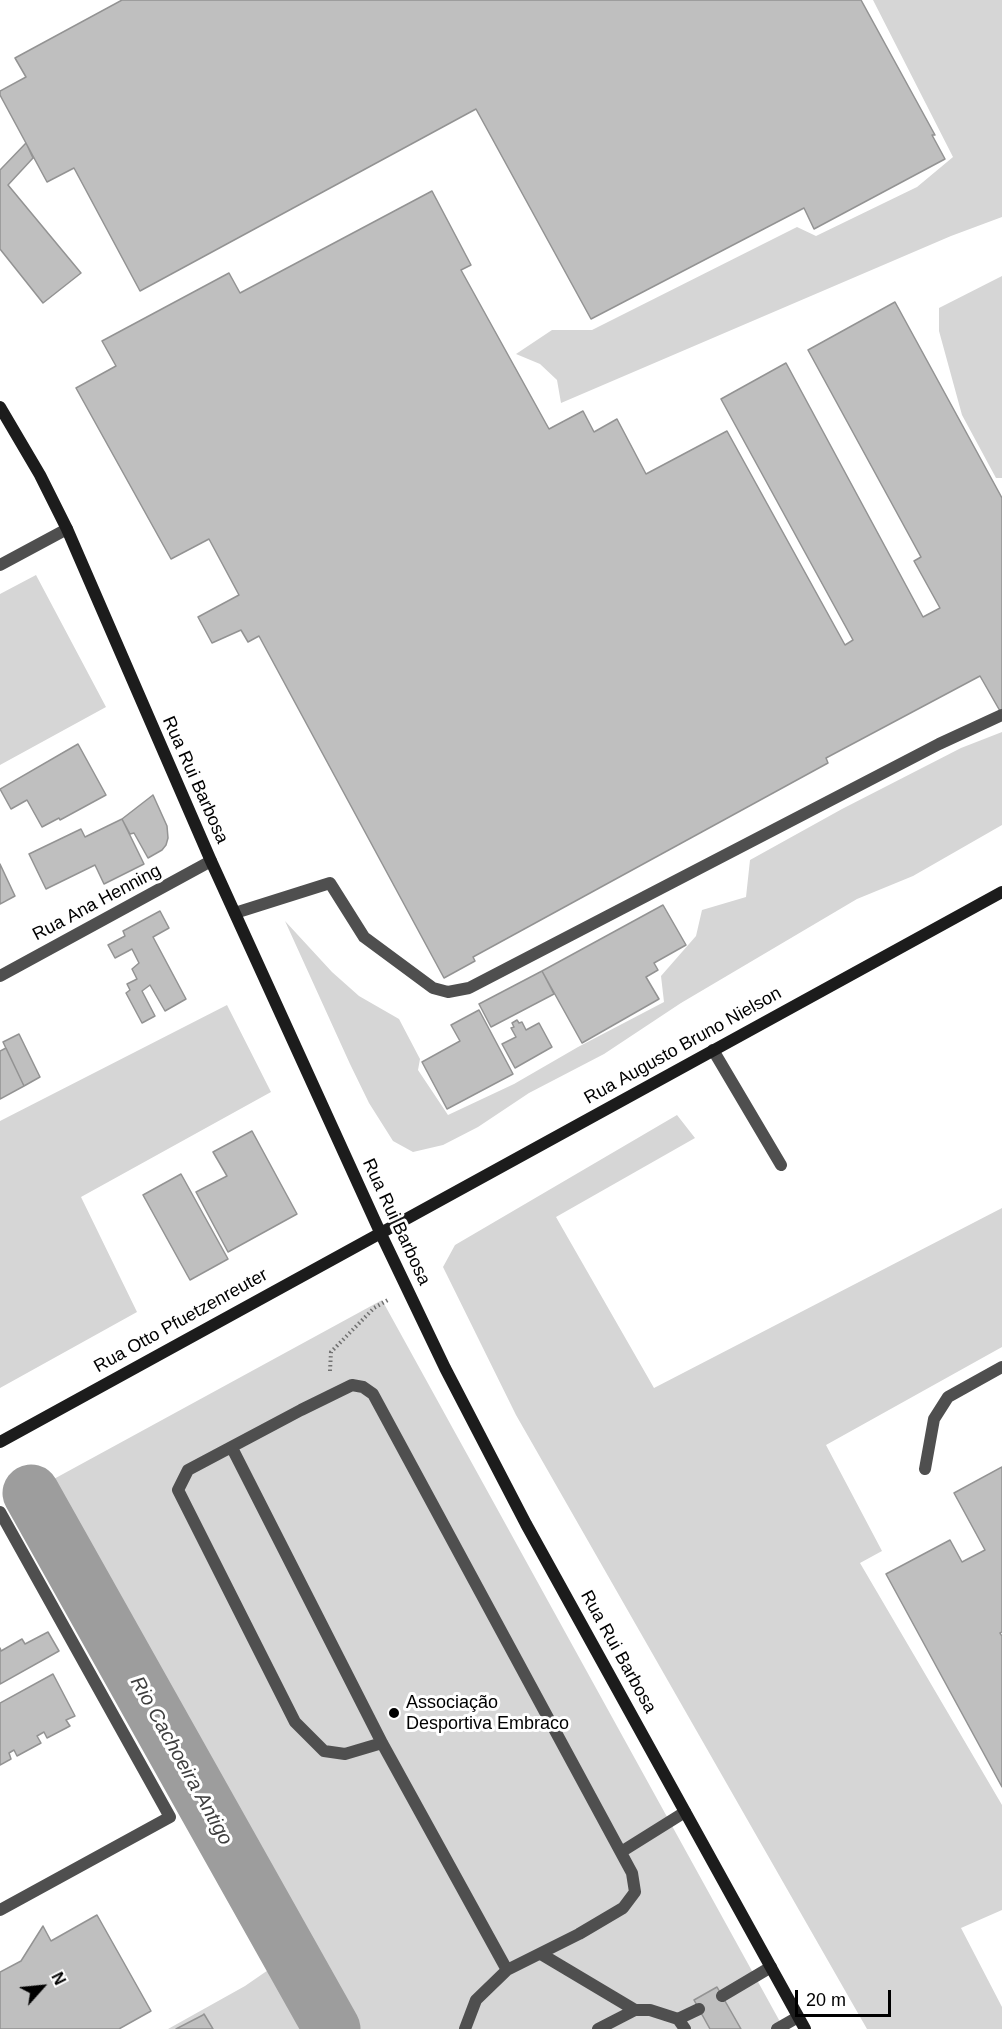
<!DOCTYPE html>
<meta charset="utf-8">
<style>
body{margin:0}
#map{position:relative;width:1002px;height:2029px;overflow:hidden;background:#fff;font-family:Helvetica,sans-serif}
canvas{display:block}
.north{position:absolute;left:12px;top:1957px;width:60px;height:60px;-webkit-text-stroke:4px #fff;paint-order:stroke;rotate:63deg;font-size:16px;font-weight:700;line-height:24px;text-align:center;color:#000}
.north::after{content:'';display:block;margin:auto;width:21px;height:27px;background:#000;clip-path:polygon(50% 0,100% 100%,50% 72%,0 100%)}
.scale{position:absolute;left:795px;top:1990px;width:96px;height:27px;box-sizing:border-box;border:3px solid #000;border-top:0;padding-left:8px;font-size:18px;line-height:21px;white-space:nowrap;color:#000;-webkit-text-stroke:4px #fff;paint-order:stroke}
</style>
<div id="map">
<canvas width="1002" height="2029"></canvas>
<div class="north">N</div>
<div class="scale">20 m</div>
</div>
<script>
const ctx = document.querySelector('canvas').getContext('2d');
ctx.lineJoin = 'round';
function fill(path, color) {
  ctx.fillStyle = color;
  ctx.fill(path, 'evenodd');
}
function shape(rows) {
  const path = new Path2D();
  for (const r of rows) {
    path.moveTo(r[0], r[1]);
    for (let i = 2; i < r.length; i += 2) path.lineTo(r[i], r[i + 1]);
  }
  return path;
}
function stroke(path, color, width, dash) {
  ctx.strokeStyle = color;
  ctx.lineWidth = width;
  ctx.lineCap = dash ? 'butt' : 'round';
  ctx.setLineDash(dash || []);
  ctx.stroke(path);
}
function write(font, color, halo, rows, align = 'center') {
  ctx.font = font + ' Helvetica,sans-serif';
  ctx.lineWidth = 6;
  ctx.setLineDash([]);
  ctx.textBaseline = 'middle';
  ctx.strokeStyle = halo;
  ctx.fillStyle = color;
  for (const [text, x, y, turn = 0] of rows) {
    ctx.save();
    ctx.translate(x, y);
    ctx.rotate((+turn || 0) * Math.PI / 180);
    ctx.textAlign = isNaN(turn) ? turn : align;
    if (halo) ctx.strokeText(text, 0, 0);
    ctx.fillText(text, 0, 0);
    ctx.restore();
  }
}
fill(shape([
 [873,0,1002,0,1002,217,951,236,561,403,557,380,540,364,516,354,552,330,592,330,797,227,816,236,917,187,953,157],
 [1002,276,1002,478,996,478,962,415,939,331,939,308],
 [36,575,106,707,0,765,0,594],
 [1002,732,1002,825,913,876,857,899,681,1003,604,1054,529,1093,478,1127,443,1145,413,1152,393,1141,369,1103,350,1064,285,921,332,972,359,996,399,1019,420,1059,418,1070,448,1115,514,1084,578,1047,664,1002,661,976,696,936,702,910,746,897,750,860,842,809,961,748],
 [227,1005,271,1092,81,1197,137,1312,0,1388,0,1121],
 [677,1115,695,1138,556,1217,654,1388,1002,1208,1002,1347,826,1445,882,1551,860,1563,1002,1805,1002,1910,961,1928,1002,2007,1002,2029,867,2029,516,1415,443,1267,455,1245],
 [382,1300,784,2029,168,2029,245,1986,303,1946,52,1480]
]), '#d6d6d6');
stroke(shape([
 [31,1493,332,2029]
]), '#9d9d9d', 57);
const building = shape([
 [122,0,861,0,935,135,932,135,945,159,814,229,804,208,591,319,476,109,140,291,74,168,47,182,0,95,0,91,26,77,15,58,122,0],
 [26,143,33,158,8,185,81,273,43,303,0,249,0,170,26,143],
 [432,191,471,265,461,270,549,429,583,411,594,432,617,419,646,474,727,431,845,645,853,640,721,399,786,363,923,617,940,608,914,561,921,557,808,350,895,302,1002,498,1002,709,1000,711,980,676,826,758,828,763,473,957,475,961,444,978,259,636,248,642,241,630,212,643,198,617,239,595,209,539,171,559,76,388,116,366,102,341,229,273,240,293,432,191],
 [78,744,106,795,60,820,59,818,42,827,27,800,11,809,0,789,78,744],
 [153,795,167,826,168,838,166,845,162,850,148,858,134,833,130,834,122,819,153,795],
 [122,819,144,864,104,884,95,865,46,889,29,854,81,829,85,837,122,819],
 [0,864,15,896,0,904,0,864],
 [663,905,686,945,654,963,658,970,646,977,659,999,582,1043,542,971,663,905],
 [160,911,169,928,153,937,186,999,165,1011,150,985,142,991,155,1016,142,1023,126,993,130,990,127,984,137,979,132,969,139,963,132,949,115,958,108,945,125,936,123,931,160,911],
 [542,971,554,994,491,1027,479,1004,542,971],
 [479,1010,513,1074,447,1109,422,1062,460,1041,451,1025,479,1010],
 [517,1020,519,1023,522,1022,526,1030,539,1023,552,1047,515,1068,502,1044,516,1037,511,1028,514,1027,512,1023,517,1020],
 [19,1034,40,1077,24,1086,3,1042,19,1034],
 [6,1048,24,1086,0,1099,0,1051,6,1048],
 [252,1131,297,1214,228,1252,196,1192,227,1176,213,1152,252,1131],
 [181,1174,228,1259,190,1280,143,1195,181,1174],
 [1002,1467,1002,1632,1000,1633,1002,1636,1002,1787,886,1574,950,1540,962,1562,985,1550,954,1493,1002,1467],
 [48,1632,59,1651,0,1684,0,1648,1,1651,22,1639,25,1644,48,1632],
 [53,1674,75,1716,66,1720,70,1726,47,1738,44,1732,37,1736,41,1743,17,1756,14,1750,9,1753,11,1759,0,1765,0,1703,53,1674],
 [97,1915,151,2011,119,2029,0,2029,0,1972,21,1961,43,1926,51,1941,97,1915],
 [717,1987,741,2029,710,2029,694,2000,717,1987],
 [204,2014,213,2029,176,2029,203,2015,204,2014]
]);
fill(building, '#bfbfbf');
stroke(building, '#939393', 1.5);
stroke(shape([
 [330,1371,331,1352,374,1308,388,1300]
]), '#717171', 4, [1.5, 3]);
stroke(shape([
 [235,913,330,883,364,937,433,988,448,992,469,988,939,744,1002,715],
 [713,1050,781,1165],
 [232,1448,382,1743,507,1970],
 [925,1469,934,1419,948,1397,1002,1367],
 [382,1743,345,1754,324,1751,295,1722,178,1490,188,1470,301,1410,352,1385,363,1387,373,1394,632,1873,635,1892,623,1908,579,1934,507,1970,476,2000,465,2029],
 [621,1852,685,1812],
 [541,1954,635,2010],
 [722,1996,771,1967],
 [678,2019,699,2009],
 [598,2029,635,2010,650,2010,678,2019,685,2029],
 [777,2029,798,2017]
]), '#4f4f4f', 12);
stroke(shape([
 [0,565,67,529],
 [0,976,211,861],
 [0,1512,170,1817,0,1910]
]), '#4f4f4f', 12);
stroke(shape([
 [0,407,40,475,67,529,211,861,380,1232,445,1368,526,1524,805,2029],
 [0,1442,1002,892]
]), '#1c1c1c', 12);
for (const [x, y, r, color] of [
 [394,1713,6,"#000"]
]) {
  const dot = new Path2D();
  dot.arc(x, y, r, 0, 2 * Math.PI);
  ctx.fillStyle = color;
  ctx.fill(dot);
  stroke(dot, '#fff', 2);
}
write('18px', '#000', '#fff', [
 ["Rua Rui Barbosa",195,780,66],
 ["Rua Ana Henning",97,903,-28],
 ["Rua Augusto Bruno Nielson",683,1046,-29],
 ["Rua Rui Barbosa",396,1222,65],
 ["Rua Otto Pfuetzenreuter",181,1321,-29],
 ["Rua Rui Barbosa",618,1652,61]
]);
write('18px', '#000', '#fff', [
 ["Associação",406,1703],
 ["Desportiva Embraco",406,1724]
], 'left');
write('italic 20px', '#3e3e3e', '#fff', [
 ["Rio Cachoeira Antigo",181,1761,61]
]);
</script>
